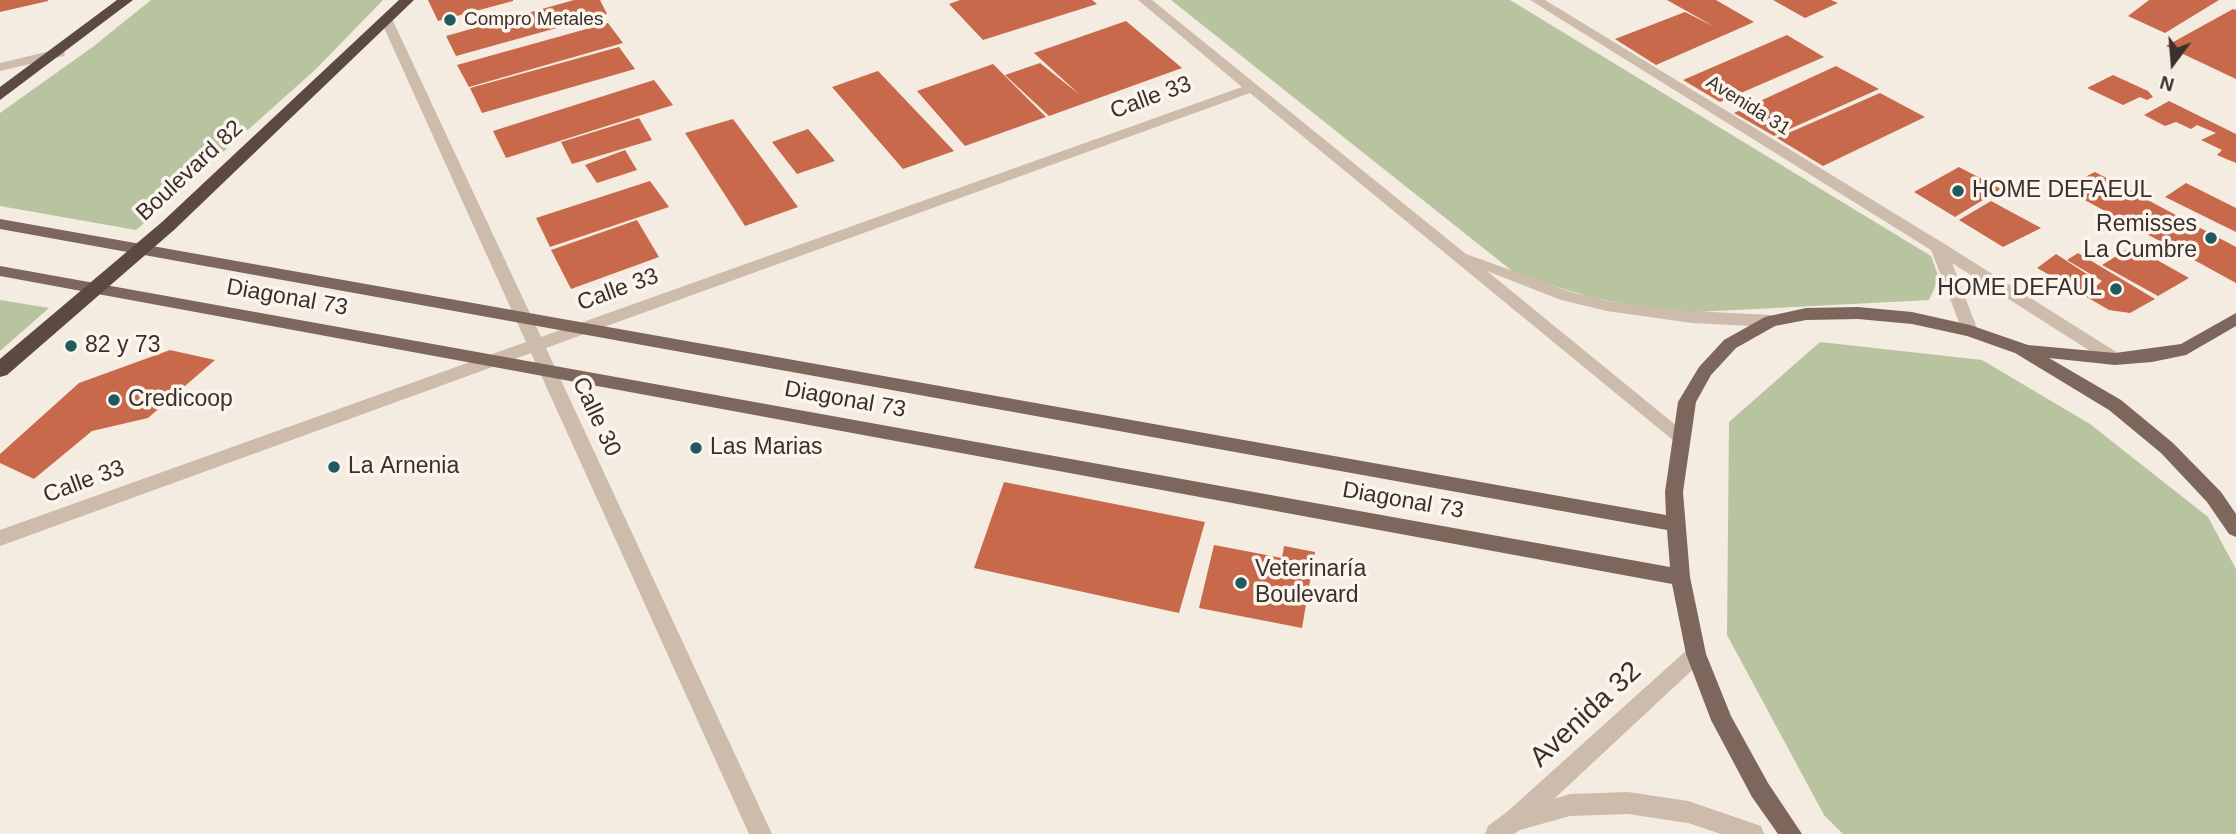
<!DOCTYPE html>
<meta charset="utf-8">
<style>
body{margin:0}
#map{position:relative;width:2236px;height:834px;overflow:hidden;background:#f4ebe1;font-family:Arial,sans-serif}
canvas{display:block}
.north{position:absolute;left:2138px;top:28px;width:70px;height:70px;-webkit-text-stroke:5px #fbf5ee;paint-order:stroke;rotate:196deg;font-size:19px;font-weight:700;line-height:28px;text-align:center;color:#3b302b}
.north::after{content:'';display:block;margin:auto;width:24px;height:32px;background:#3b302b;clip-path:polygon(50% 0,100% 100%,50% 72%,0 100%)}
</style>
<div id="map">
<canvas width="2236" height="834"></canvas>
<div class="north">N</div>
</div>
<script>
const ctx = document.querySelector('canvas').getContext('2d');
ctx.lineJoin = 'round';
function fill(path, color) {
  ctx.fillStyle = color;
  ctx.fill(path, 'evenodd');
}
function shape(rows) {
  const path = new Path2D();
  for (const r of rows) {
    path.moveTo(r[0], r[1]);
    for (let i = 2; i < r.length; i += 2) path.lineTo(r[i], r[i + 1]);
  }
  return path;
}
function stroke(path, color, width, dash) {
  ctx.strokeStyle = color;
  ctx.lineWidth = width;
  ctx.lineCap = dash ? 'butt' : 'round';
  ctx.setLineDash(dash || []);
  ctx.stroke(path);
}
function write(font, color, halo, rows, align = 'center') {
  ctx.font = font + ' Arial,sans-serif';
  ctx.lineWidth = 7;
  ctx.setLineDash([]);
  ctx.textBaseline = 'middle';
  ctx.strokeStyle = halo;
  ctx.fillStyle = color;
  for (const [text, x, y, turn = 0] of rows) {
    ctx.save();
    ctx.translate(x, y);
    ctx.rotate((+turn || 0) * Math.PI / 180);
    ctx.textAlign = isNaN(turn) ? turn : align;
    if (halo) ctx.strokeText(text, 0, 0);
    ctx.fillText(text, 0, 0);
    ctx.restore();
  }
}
fill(shape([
 [151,0,383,0,316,69,136,230,0,206,0,113,94,46],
 [1171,0,1510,0,1931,256,1939,278,1929,300,1678,313,1593,298,1516,274],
 [0,300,49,308,0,351],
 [1820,342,1982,360,2090,424,2208,517,2236,569,2236,834,1843,834,1824,815,1727,635,1729,422]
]), '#b8c4a0');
fill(shape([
 [0,0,48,0,48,1,0,12],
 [428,0,513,0,513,1,438,21],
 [574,0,600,0,607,14,456,56,446,36],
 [960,0,1092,0,1097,4,983,40,949,4],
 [1667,0,1716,0,1754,22,1656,65,1615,39,1685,12,1715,27],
 [1773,0,1831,0,1838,3,1805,18],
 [2149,0,2219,0,2165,33,2128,16],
 [2233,9,2236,10,2236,79,2166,46],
 [1126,21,1182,68,1049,116,1005,75,1040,63,1080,95,1034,53],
 [608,23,623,43,469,87,457,65],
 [1787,35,1824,57,1720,102,1683,80],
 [619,47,635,69,482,113,470,88],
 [993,64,1046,117,965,146,917,91],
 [1836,66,1879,89,1774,136,1734,113],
 [878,71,954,151,903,169,832,87],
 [2113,75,2148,91,2153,97,2147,100,2140,97,2123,105,2087,88],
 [654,80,673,105,506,158,493,131],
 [1880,93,1925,117,1823,166,1777,138],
 [2169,101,2236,134,2236,163,2217,155,2222,150,2201,140,2216,133,2197,125,2191,129,2176,122,2165,126,2144,115],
 [639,118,652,140,572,164,561,142],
 [733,119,798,207,745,226,685,133],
 [808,129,835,161,797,174,772,142],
 [625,150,637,170,597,183,585,165],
 [1959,167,2001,189,1955,217,1914,192],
 [2095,172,2236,247,2236,283,2063,188],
 [650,181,669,207,550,247,536,218],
 [2186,183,2236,208,2236,232,2165,197],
 [1991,201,2041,228,2003,247,1959,220],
 [637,220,659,257,571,289,551,250],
 [2132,246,2189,278,2158,296,2102,265],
 [2078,253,2155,299,2130,313,2109,310,2085,296,2102,281,2067,260],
 [2056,254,2096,280,2082,293,2037,268],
 [170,350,215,360,148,418,92,431,34,479,0,463,0,454,79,383],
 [1004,482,1205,522,1179,613,974,568],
 [1214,545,1282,558,1284,546,1315,552,1302,628,1199,608]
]), '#c8694b');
fill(shape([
 [1138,0,1152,0,1466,254,1571,292,1607,301,1692,311,1771,315,1779,321,1771,327,1692,323,1607,311,1561,300,1487,271,1689,436,1686,441,1680,443,1674,441,1250,93,546,348,772,834,749,834,531,353,0,546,0,530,526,342,381,21,383,18,393,21,541,337,1242,87,1138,0],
 [1530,0,1545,0,1943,243,2121,355,2123,359,2121,363,2109,363,1952,263,1978,331,1976,335,1964,335,1931,250,1530,0],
 [59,49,65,53,64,56,0,71,0,63,59,49],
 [1696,645,1703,648,1706,654,1703,660,1554,799,1570,794,1628,792,1688,801,1761,826,1764,834,1721,834,1688,823,1628,814,1570,816,1520,830,1514,834,1485,834,1488,826,1508,811,1689,648,1696,645]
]), '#cdbbac');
fill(shape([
 [0,219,1666,515,1665,492,1678,402,1699,367,1724,340,1765,317,1806,308,1858,307,1912,312,1970,325,2028,345,2115,353,2181,344,2236,313,2236,326,2186,355,2152,362,2115,365,2049,358,2121,400,2173,443,2221,492,2236,514,2236,537,2229,534,2207,502,2161,453,2109,410,2015,353,1967,336,1912,324,1858,319,1806,320,1775,326,1736,348,1711,375,1696,402,1683,492,1690,577,1706,654,1731,716,1768,783,1802,834,1778,834,1752,797,1711,720,1686,654,1672,584,0,276,0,266,1670,567,1667,530,0,229,0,219]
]), '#7d675c');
fill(shape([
 [117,0,133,0,0,100,0,87,117,0],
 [399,0,414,0,174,230,7,375,0,377,0,359,162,222,399,0]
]), '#5c4a42');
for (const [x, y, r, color] of [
 [450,20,7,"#1f5a5e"],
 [1958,191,7,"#1f5a5e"],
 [2211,238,7,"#1f5a5e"],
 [2116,289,7,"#1f5a5e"],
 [71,346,7,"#1f5a5e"],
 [114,400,7,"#1f5a5e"],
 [696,448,7,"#1f5a5e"],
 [334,467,7,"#1f5a5e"],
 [1241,583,7,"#1f5a5e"]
]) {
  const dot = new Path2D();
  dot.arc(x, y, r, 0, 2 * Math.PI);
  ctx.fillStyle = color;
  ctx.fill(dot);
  stroke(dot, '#fbf5ee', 2.5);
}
write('19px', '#3b302b', '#fbf5ee', [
 ["Compro Metales",464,20]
], 'left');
write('19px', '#3b302b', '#fbf5ee', [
 ["Avenida 31",1748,106,32]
]);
write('23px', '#3b302b', '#fbf5ee', [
 ["Calle 33",1151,98,-20],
 ["Boulevard 82",190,171,-43],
 ["Calle 33",618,290,-20],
 ["Diagonal 73",287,298,10],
 ["Diagonal 73",845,400,10],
 ["Calle 30",596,417,65],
 ["Calle 33",84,482,-20],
 ["Diagonal 73",1403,501,10]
]);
write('23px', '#3b302b', '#fbf5ee', [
 ["HOME DEFAEUL",1972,191],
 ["Remisses",2197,225,"right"],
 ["La Cumbre",2197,251,"right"],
 ["HOME DEFAUL",2102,289,"right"],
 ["82 y 73",85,346],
 ["Credicoop",128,400],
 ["Las Marias",710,448],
 ["La Arnenia",348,467],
 ["Veterinaría",1255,570],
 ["Boulevard",1255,596]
], 'left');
write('28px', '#3b302b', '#fbf5ee', [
 ["Avenida 32",1586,715,-43]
]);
</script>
